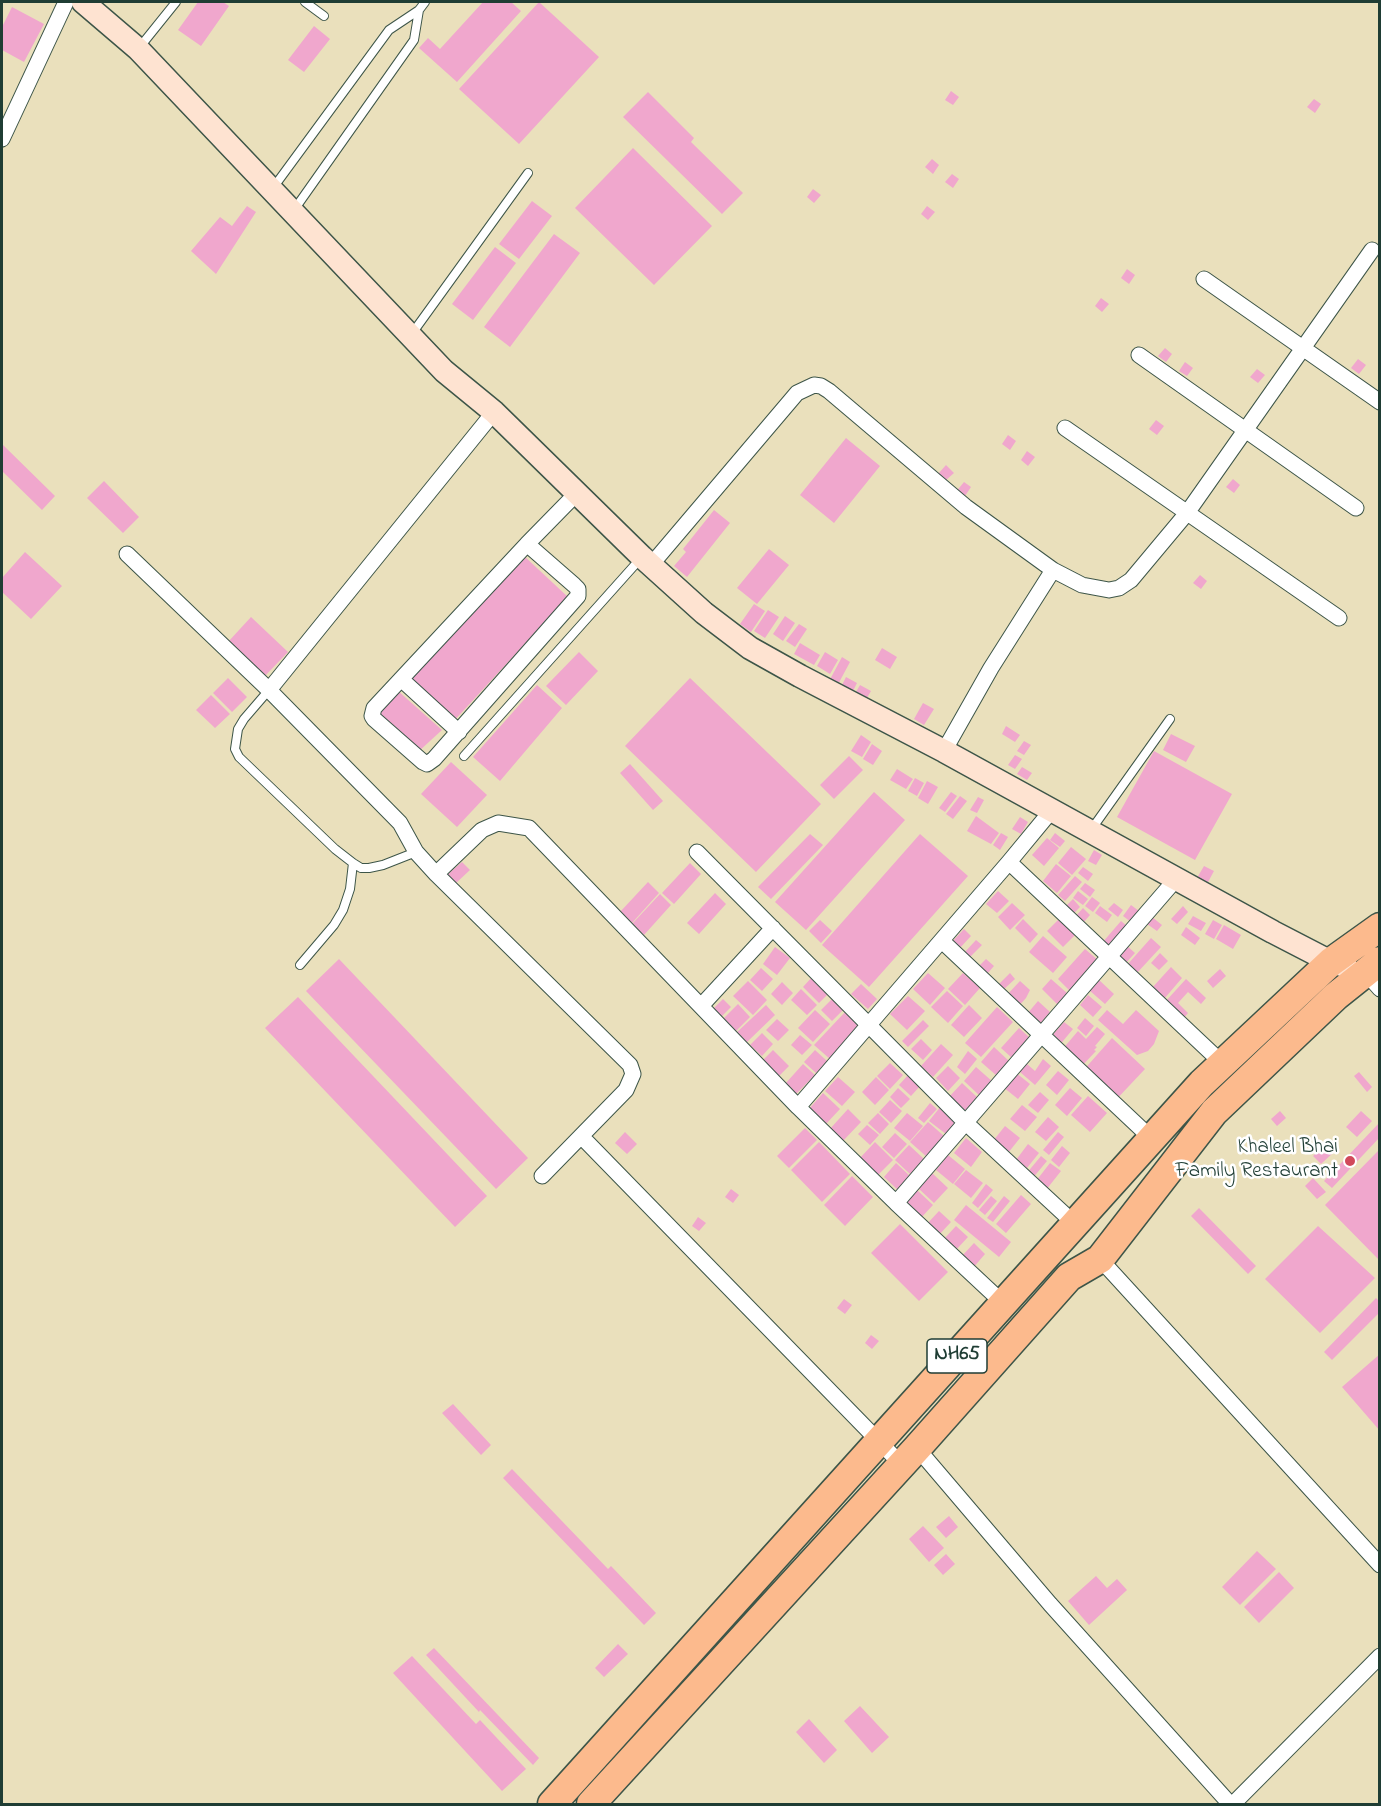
<!DOCTYPE html>
<style>
body{margin:0}
#map{position:relative;width:1381px;height:1806px;overflow:hidden;background:#eae0bc;font-family:"Indie Flower",sans-serif}
canvas{display:block}
.frame{position:absolute;inset:0;border:3px solid #1f3d34;pointer-events:none}
</style>
<div id="map">
<canvas width="1381" height="1806"></canvas>
<div class="frame"></div>
</div>
<script>
const ctx = document.querySelector('canvas').getContext('2d');
ctx.lineJoin = 'round';
function fill(path, color) {
  ctx.fillStyle = color;
  ctx.fill(path, 'evenodd');
}
function shape(rows) {
  const path = new Path2D();
  for (const r of rows) {
    path.moveTo(r[0], r[1]);
    for (let i = 2; i < r.length; i += 2) path.lineTo(r[i], r[i + 1]);
  }
  return path;
}
function stroke(path, color, width, dash) {
  ctx.strokeStyle = color;
  ctx.lineWidth = width;
  ctx.lineCap = dash ? 'butt' : 'round';
  ctx.setLineDash(dash || []);
  ctx.stroke(path);
}
function write(font, color, halo, rows, align = 'center') {
  ctx.font = font + ' "Indie Flower",sans-serif';
  ctx.lineWidth = 5;
  ctx.setLineDash([]);
  ctx.textBaseline = 'middle';
  ctx.strokeStyle = halo;
  ctx.fillStyle = color;
  for (const [text, x, y, turn = 0] of rows) {
    ctx.save();
    ctx.translate(x, y);
    ctx.rotate((+turn || 0) * Math.PI / 180);
    ctx.textAlign = isNaN(turn) ? turn : align;
    if (halo) ctx.strokeText(text, 0, 0);
    ctx.fillText(text, 0, 0);
    ctx.restore();
  }
}
fill(shape([
 [198,2,223,2,229,6,201,46,178,30],
 [483,2,511,2,521,11,457,82,419,48,428,38,440,49],
 [539,2,599,57,519,144,459,89],
 [12,7,44,24,24,62,2,50,2,27],
 [314,26,330,39,304,72,288,60],
 [951,91,959,97,953,105,945,100],
 [648,92,694,138,691,142,743,193,722,214,623,117],
 [1314,99,1321,104,1315,113,1307,107],
 [633,148,712,226,654,285,575,208],
 [932,159,939,165,933,174,925,167],
 [952,174,959,179,953,188,945,182],
 [813,189,821,195,814,203,807,197],
 [532,201,552,216,519,259,499,244],
 [247,206,256,212,216,274,191,251,220,217,232,226],
 [927,206,935,212,928,220,921,214],
 [554,234,580,253,510,347,484,327],
 [495,247,516,263,473,320,452,304],
 [1127,269,1135,275,1129,284,1121,278],
 [1101,298,1109,304,1102,312,1095,306],
 [1165,348,1172,354,1166,362,1158,356],
 [1358,359,1366,365,1359,374,1351,368],
 [1185,362,1193,368,1187,376,1179,371],
 [1257,369,1265,375,1258,383,1250,377],
 [1156,420,1164,426,1157,435,1149,429],
 [1008,435,1016,441,1010,450,1002,444],
 [846,438,880,466,834,523,800,495],
 [2,444,55,496,42,510,2,471],
 [1027,451,1035,457,1028,466,1021,460],
 [946,465,954,473,945,481,938,474],
 [1233,479,1240,485,1234,493,1226,487],
 [104,481,139,517,123,533,87,498],
 [964,482,971,487,963,499,955,493],
 [714,510,730,523,687,577,674,566,686,552,683,549],
 [769,549,789,565,757,604,737,588],
 [25,552,62,586,31,619,2,592,2,578],
 [523,555,568,597,452,723,408,682],
 [1200,575,1207,581,1201,589,1193,583],
 [754,604,765,611,751,632,740,624],
 [768,610,779,617,765,638,754,631],
 [785,616,795,623,783,641,773,634],
 [251,617,288,652,264,677,228,642],
 [799,624,807,629,795,647,786,641],
 [800,643,820,655,814,665,794,654],
 [882,648,897,657,890,669,875,660],
 [579,652,598,671,566,705,546,686],
 [825,652,838,660,830,674,817,666],
 [842,657,850,662,835,690,827,685],
 [846,677,857,683,851,695,840,689],
 [228,678,247,697,232,712,213,693],
 [690,678,821,804,756,872,625,746],
 [537,685,562,708,500,781,473,757],
 [860,685,871,691,864,703,853,697],
 [397,690,442,730,418,752,376,713],
 [211,695,230,714,215,728,196,710],
 [923,703,934,709,924,725,914,719],
 [1006,726,1020,735,1015,742,1002,734],
 [1171,734,1195,746,1186,762,1163,750],
 [861,735,871,742,862,757,851,751],
 [1024,741,1031,745,1024,755,1017,751],
 [872,744,882,751,873,765,863,759],
 [1154,751,1232,794,1195,860,1117,817],
 [1015,755,1022,759,1015,769,1008,765],
 [849,756,863,770,834,799,820,785],
 [451,762,487,795,457,827,421,794],
 [630,764,663,801,653,810,620,773],
 [1022,767,1032,773,1027,780,1017,774],
 [897,769,913,779,906,789,890,780],
 [915,778,924,783,917,796,908,791],
 [927,781,938,787,928,804,918,798],
 [874,792,905,820,806,930,775,902],
 [951,792,957,796,945,812,939,808],
 [960,796,967,801,953,819,946,814],
 [978,797,984,800,977,813,970,810],
 [976,816,999,833,991,844,967,831],
 [1020,817,1028,822,1021,834,1012,829],
 [1001,833,1008,837,1000,850,993,845],
 [1055,833,1065,841,1060,847,1050,840],
 [810,834,823,845,771,899,758,887],
 [920,834,968,876,869,987,822,945],
 [1047,838,1059,848,1044,866,1032,855],
 [1071,847,1086,859,1072,875,1058,863],
 [1094,850,1102,855,1096,865,1088,861],
 [462,862,470,870,455,884,447,875],
 [690,863,701,874,674,904,662,893],
 [1056,864,1071,876,1057,893,1043,881],
 [1204,866,1214,871,1207,884,1197,878],
 [1083,867,1093,874,1088,881,1078,873],
 [1075,876,1082,882,1065,901,1058,895],
 [648,882,659,893,632,923,620,912],
 [1085,883,1095,890,1090,897,1080,889],
 [998,891,1009,901,997,913,986,904],
 [1078,891,1088,899,1083,905,1073,898],
 [715,893,726,904,699,934,687,923],
 [660,894,671,905,644,935,632,924],
 [1092,897,1100,903,1093,912,1085,906],
 [1073,899,1080,907,1073,914,1065,907],
 [1012,903,1025,915,1010,930,998,917],
 [1114,903,1123,910,1118,917,1108,909],
 [1131,905,1139,911,1131,922,1123,916],
 [1100,906,1112,915,1107,922,1095,913],
 [1183,906,1188,912,1177,924,1171,919],
 [1083,908,1090,915,1083,923,1075,917],
 [1193,916,1206,923,1201,931,1188,924],
 [1152,917,1162,925,1157,931,1147,924],
 [1023,919,1038,934,1030,943,1015,928],
 [1059,919,1075,935,1063,947,1047,931],
 [820,920,832,931,821,943,809,931],
 [1213,920,1222,925,1214,939,1205,934],
 [1121,921,1127,926,1107,948,1102,943],
 [1224,925,1241,935,1233,949,1216,939],
 [1186,927,1200,938,1195,945,1181,935],
 [964,929,971,936,959,949,952,942],
 [1043,936,1067,957,1053,973,1029,952],
 [1151,938,1161,947,1136,974,1127,965],
 [976,940,982,945,969,958,964,953],
 [1125,944,1135,953,1125,964,1115,955],
 [775,947,790,958,777,975,763,964],
 [1085,949,1099,961,1071,992,1058,979],
 [1160,953,1168,961,1159,970,1151,963],
 [339,959,528,1158,496,1189,306,991],
 [986,959,994,966,987,974,979,966],
 [1171,967,1182,978,1164,999,1152,988],
 [761,968,773,979,762,991,750,980],
 [1220,969,1226,976,1213,988,1207,981],
 [928,973,945,988,930,1005,913,989],
 [963,973,980,988,965,1005,948,989],
 [1010,973,1015,979,1002,991,997,986],
 [812,977,829,993,819,1003,803,987],
 [1051,979,1067,993,1057,1004,1042,989],
 [1098,979,1114,994,1105,1004,1089,990],
 [1186,979,1206,998,1201,1004,1188,992,1178,1003,1188,1013,1183,1019,1165,1002],
 [748,981,767,1000,753,1015,733,996],
 [1020,981,1030,990,1026,998,1016,1009,1005,997],
 [782,982,793,993,782,1005,771,994],
 [861,984,877,999,868,1009,851,994],
 [801,989,817,1005,807,1015,791,1000],
 [947,991,963,1006,948,1023,931,1007],
 [1088,995,1102,1007,1093,1017,1080,1005],
 [908,996,925,1011,907,1030,890,1014],
 [298,997,487,1196,455,1227,265,1028],
 [723,999,731,1007,720,1018,712,1010],
 [832,999,843,1010,832,1021,821,1010],
 [1038,1001,1050,1012,1039,1025,1027,1014],
 [738,1004,750,1017,735,1032,722,1020],
 [766,1005,775,1015,746,1043,736,1033],
 [969,1005,982,1018,964,1037,951,1025],
 [997,1007,1013,1022,981,1057,965,1043],
 [815,1010,830,1024,813,1042,798,1028],
 [1107,1010,1123,1024,1136,1010,1159,1031,1154,1044,1148,1051,1137,1055,1098,1020],
 [846,1011,861,1026,830,1059,814,1045],
 [1085,1018,1094,1026,1086,1036,1077,1028],
 [777,1019,789,1030,778,1041,766,1030],
 [923,1020,929,1026,908,1047,902,1041],
 [1064,1022,1073,1029,1058,1047,1049,1039],
 [1097,1027,1105,1034,1095,1046,1097,1047,1094,1050,1096,1051,1081,1067,1061,1051,1078,1031,1086,1039],
 [1019,1028,1030,1038,1012,1058,1001,1048],
 [762,1033,773,1044,762,1056,750,1045],
 [800,1035,812,1045,802,1055,791,1045],
 [1112,1038,1145,1069,1113,1103,1081,1073],
 [921,1039,932,1050,923,1060,911,1049],
 [941,1044,953,1055,933,1077,921,1066],
 [994,1047,1010,1062,997,1076,981,1062],
 [773,1050,789,1066,778,1077,762,1061],
 [815,1050,827,1061,816,1073,804,1062],
 [968,1051,977,1059,965,1074,957,1067],
 [1043,1059,1051,1066,1035,1085,1020,1072,1027,1064,1035,1071],
 [890,1063,903,1075,890,1089,877,1076],
 [803,1064,815,1075,796,1094,785,1084],
 [948,1066,960,1078,948,1091,936,1078],
 [976,1067,993,1082,980,1096,964,1081],
 [1058,1071,1069,1080,1057,1095,1046,1085],
 [1015,1072,1030,1084,1018,1099,1003,1087],
 [1359,1072,1372,1087,1367,1092,1354,1076],
 [909,1074,921,1085,911,1096,899,1085],
 [838,1077,855,1092,842,1106,825,1091],
 [876,1077,889,1090,875,1105,862,1092],
 [962,1083,978,1098,966,1112,949,1097],
 [898,1088,910,1099,901,1108,890,1097],
 [1070,1088,1082,1098,1067,1116,1055,1105],
 [1040,1092,1049,1100,1038,1113,1028,1105],
 [823,1093,840,1109,825,1125,808,1110],
 [1088,1096,1107,1113,1090,1132,1071,1115],
 [890,1100,902,1111,891,1123,879,1112],
 [930,1103,937,1109,924,1123,918,1118],
 [1022,1105,1037,1117,1025,1131,1010,1119],
 [941,1106,958,1120,946,1134,929,1121],
 [848,1109,861,1122,842,1142,829,1130],
 [1280,1111,1286,1118,1277,1126,1271,1119],
 [1361,1111,1372,1121,1357,1137,1346,1127],
 [878,1113,889,1124,880,1134,868,1123],
 [907,1113,923,1126,910,1141,894,1128],
 [1048,1117,1059,1127,1046,1141,1035,1132],
 [928,1122,944,1136,927,1157,910,1142],
 [1380,1122,1380,1137,1332,1188,1324,1181],
 [867,1125,879,1135,870,1145,858,1134],
 [1005,1126,1020,1138,1008,1153,993,1141],
 [805,1128,817,1140,789,1168,777,1156],
 [625,1132,637,1144,627,1154,615,1143],
 [1058,1132,1064,1137,1049,1155,1043,1150],
 [895,1133,907,1144,894,1158,882,1147],
 [966,1138,982,1152,971,1167,954,1153],
 [819,1142,850,1174,822,1202,791,1170],
 [875,1142,893,1160,877,1176,859,1159],
 [1028,1144,1039,1153,1027,1168,1016,1160],
 [1326,1144,1334,1152,1321,1164,1313,1156],
 [909,1145,924,1159,910,1174,895,1160],
 [1062,1146,1070,1153,1059,1167,1051,1160],
 [1378,1151,1380,1152,1380,1261,1325,1205],
 [948,1155,965,1169,953,1184,936,1170],
 [1041,1156,1047,1161,1032,1179,1026,1174],
 [896,1163,911,1177,899,1191,884,1177],
 [1050,1163,1061,1171,1046,1190,1036,1181],
 [966,1170,983,1183,971,1198,954,1184],
 [932,1173,948,1188,934,1203,918,1188],
 [852,1176,873,1197,845,1226,824,1205],
 [1313,1178,1326,1192,1317,1199,1305,1186],
 [986,1184,993,1190,978,1208,972,1203],
 [731,1189,739,1195,733,1203,725,1197],
 [917,1190,933,1205,919,1220,903,1204],
 [1021,1195,1031,1204,1006,1233,996,1224],
 [991,1196,997,1201,985,1215,979,1210],
 [1004,1196,1010,1201,993,1222,987,1218],
 [966,1205,1011,1242,999,1257,954,1220],
 [1199,1208,1256,1266,1248,1274,1191,1216],
 [939,1211,951,1222,938,1236,926,1225],
 [698,1217,706,1223,699,1231,692,1226],
 [900,1224,948,1272,919,1301,871,1253],
 [956,1226,968,1237,955,1251,943,1240],
 [1318,1226,1375,1278,1320,1333,1265,1279],
 [974,1243,985,1254,973,1268,961,1257],
 [1376,1298,1380,1302,1380,1312,1332,1360,1324,1352],
 [844,1299,852,1305,845,1314,837,1308],
 [871,1335,879,1341,872,1349,865,1343],
 [1380,1354,1380,1431,1342,1387],
 [453,1404,491,1445,481,1455,442,1413],
 [512,1469,608,1569,611,1566,656,1613,644,1625,503,1478],
 [949,1516,958,1527,946,1538,936,1527],
 [923,1526,944,1548,929,1562,909,1539],
 [1257,1551,1276,1569,1240,1605,1222,1587],
 [946,1554,955,1564,943,1575,934,1565],
 [1279,1572,1294,1588,1259,1623,1244,1607],
 [1096,1576,1107,1588,1117,1579,1127,1590,1089,1625,1068,1601],
 [618,1644,628,1654,604,1677,595,1668],
 [434,1648,539,1758,533,1765,480,1710,479,1712,426,1655],
 [412,1656,476,1724,480,1720,526,1769,502,1791,393,1673],
 [860,1706,889,1737,872,1753,844,1721],
 [809,1719,837,1750,824,1763,796,1732]
]), '#f0a7cd');
const lane = shape([
 [305,2,324,16],
 [139,48,176,2],
 [273,188,389,30,419,10,425,2],
 [294,210,414,40,419,10],
 [411,335,528,173],
 [269,690,244,719,238,729,235,749,239,757,335,849,353,863,361,868,369,868,383,865,416,852],
 [464,756,641,558],
 [1091,830,1170,719],
 [300,965,334,925,343,910,350,889,353,863]
]);
const street = shape([
 [2,139,66,2],
 [1204,279,1380,402],
 [1139,355,1356,508],
 [1065,428,1339,618],
 [527,544,574,585,578,589,578,596,434,759,427,764,423,762,374,719,372,716,374,708,527,544,576,494],
 [127,554,269,690,400,823,416,852,436,874,630,1065,633,1074,626,1090,542,1176],
 [651,565,797,393,814,385,821,386,829,391,966,507,1053,570,1082,585,1109,590,1119,588,1131,580,1187,513,1372,250],
 [401,679,459,732],
 [269,690,494,412],
 [944,751,991,668,1053,570],
 [697,852,966,1123,1076,1225],
 [1009,862,1222,1063],
 [436,874,482,830,498,823,529,828,798,1107,896,1203,1004,1304],
 [942,941,1152,1139],
 [1365,972,1380,989],
 [701,1006,773,928],
 [798,1107,1009,862,1052,810],
 [581,1136,901,1464],
 [896,1203,1177,878],
 [1100,1259,1380,1565],
 [917,1448,1050,1604,1230,1804],
 [1233,1804,1380,1656]
]);
const secondary = shape([
 [83,2,138,49,444,371,494,412,642,557,704,613,750,648,800,676,944,751,1273,932,1331,962,1346,966]
]);
const highway = shape([
 [552,1804,1202,1083,1331,962,1380,927],
 [591,1804,917,1448,1069,1277,1100,1259,1214,1112,1336,996,1380,961]
]);
stroke(lane, '#3d5548', 10);
stroke(street, '#3d5548', 17);
stroke(secondary, '#3d5548', 25);
stroke(highway, '#3d5548', 31);
stroke(lane, '#fff', 8);
stroke(street, '#fff', 15);
stroke(secondary, '#fee3d1', 22);
stroke(highway, '#fcba8d', 28);
for (const [x, y, r, color] of [
 [1350,1161,6,"#d1495b"]
]) {
  const dot = new Path2D();
  dot.arc(x, y, r, 0, 2 * Math.PI);
  ctx.fillStyle = color;
  ctx.fill(dot);
  stroke(dot, '#fff', 2);
}
for (const [x, y, w] of [
 [957,1356,60]
]) {
  const box = new Path2D();
  box.roundRect(x - w / 2, y - 17, w, 34, 4.5);
  ctx.fillStyle = '#fff';
  ctx.fill(box);
  stroke(box, '#1f3d34', 1.5);
}
write('bold 20px', '#1f3d34', null, [
 ["NH65",957,1356]
]);
write('21px', '#1f3d34', '#fff', [
 ["Khaleel Bhai",1338,1149],
 ["Family Restaurant",1338,1173]
], 'right');
</script>
